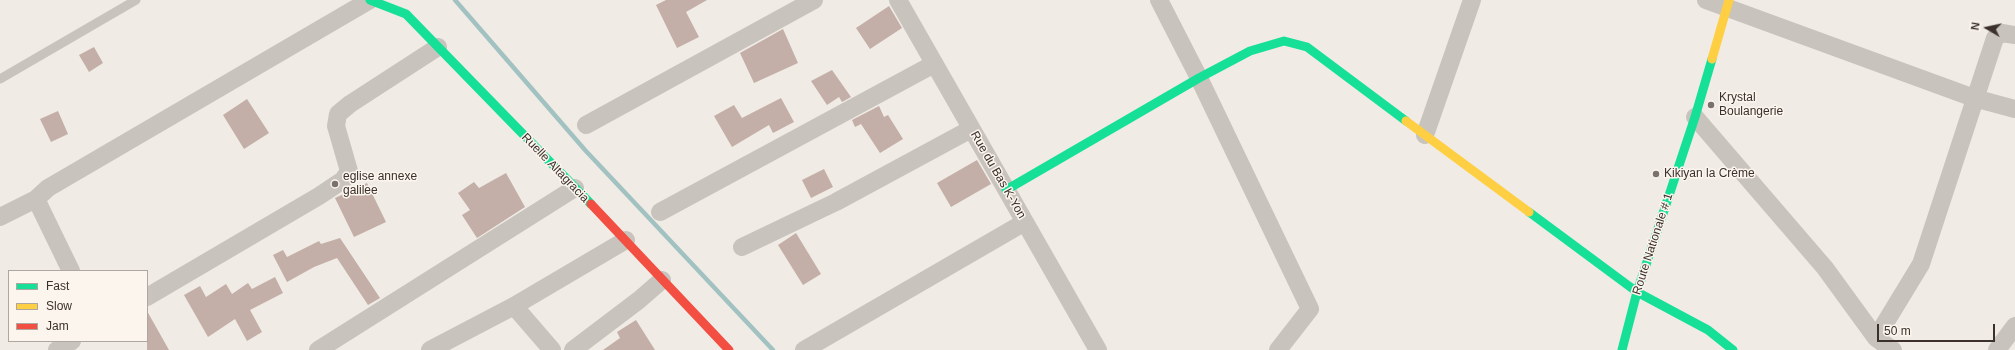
<!DOCTYPE html>
<meta charset="utf-8">
<style>
body{margin:0}
#map{position:relative;width:2015px;height:350px;overflow:hidden;background:#f0ebe5;font-family:Arial,sans-serif}
canvas{display:block}
.legend{position:absolute;left:8px;top:270px;width:140px;height:72px;box-sizing:border-box;background:#fbf5ee;border:1px solid #aea6a0;margin:0;padding:5px 7px;list-style:none;font-size:12px;color:#3b302b}
.legend li{display:flex;align-items:center;gap:8px;height:20px}
.legend b{width:20px;border:1px solid #aea6a0}
.north{position:absolute;left:1967px;top:8px;width:40px;height:40px;-webkit-text-stroke:3px #fbf5ee;paint-order:stroke;rotate:279deg;font-size:11px;font-weight:700;line-height:16px;text-align:center;color:#3b302b}
.north::after{content:'';display:block;margin:auto;width:14px;height:18px;background:#3b302b;clip-path:polygon(50% 0,100% 100%,50% 72%,0 100%)}
.scale{position:absolute;left:1877px;top:324px;width:118px;height:18px;box-sizing:border-box;border:2px solid #3b302b;border-top:0;padding-left:5px;font-size:12px;line-height:14px;white-space:nowrap;color:#3b302b;-webkit-text-stroke:3px #fbf5ee;paint-order:stroke}
</style>
<div id="map">
<canvas width="2015" height="350"></canvas>
<ul class="legend">
<li><b style="height:5px;background:#16e098"></b>Fast</li>
<li><b style="height:5px;background:#ffcf43"></b>Slow</li>
<li><b style="height:5px;background:#f24e42"></b>Jam</li>
</ul>
<div class="north">N</div>
<div class="scale">50 m</div>
</div>
<script>
const ctx = document.querySelector('canvas').getContext('2d');
ctx.lineJoin = 'round';
function shape(rows) {
  const path = new Path2D();
  for (const r of rows) {
    path.moveTo(r[0], r[1]);
    for (let i = 2; i < r.length; i += 2) path.lineTo(r[i], r[i + 1]);
  }
  return path;
}
function stroke(path, color, width, dash) {
  ctx.strokeStyle = color;
  ctx.lineWidth = width;
  ctx.lineCap = dash ? 'butt' : 'round';
  ctx.setLineDash(dash || []);
  ctx.stroke(path);
}
function fill(path, color) {
  ctx.fillStyle = color;
  ctx.fill(path, 'evenodd');
}
function write(font, color, halo, rows, align = 'center') {
  ctx.font = font + ' Arial,sans-serif';
  ctx.lineWidth = 3;
  ctx.setLineDash([]);
  ctx.textBaseline = 'middle';
  ctx.strokeStyle = halo;
  ctx.fillStyle = color;
  for (const [text, x, y, turn = 0] of rows) {
    ctx.save();
    ctx.translate(x, y);
    ctx.rotate((+turn || 0) * Math.PI / 180);
    ctx.textAlign = isNaN(turn) ? turn : align;
    if (halo) ctx.strokeText(text, 0, 0);
    ctx.fillText(text, 0, 0);
    ctx.restore();
  }
}
stroke(shape([
 [455,0,585,150,773,350]
]), '#a1c2c1', 4.5);
fill(shape([
 [666,0,707,0,686,12,699,37,677,48,656,5],
 [889,6,902,28,870,49,856,28],
 [783,29,798,63,754,83,740,53],
 [94,47,103,63,89,72,79,55],
 [832,70,851,97,842,102,839,97,827,105,811,81],
 [781,98,794,122,773,133,769,125,732,147,714,116,734,105,742,118],
 [247,99,269,133,244,149,223,115],
 [879,106,884,117,888,115,903,139,880,153,861,124,855,127,852,120],
 [58,111,68,134,51,142,40,119],
 [977,160,991,184,951,207,937,183],
 [824,169,833,187,811,198,802,180],
 [506,173,525,207,477,238,462,215,470,210,458,193,474,182,479,188],
 [367,183,386,222,354,237,335,198],
 [796,233,821,274,803,285,778,245],
 [340,238,380,298,368,305,337,258,314,267,287,282,273,255,283,250,287,257,319,241,321,244],
 [275,277,283,293,250,310,262,332,247,341,235,319,208,337,184,295,200,286,206,297,226,284,232,294,248,283,252,289],
 [147,311,169,350,147,350],
 [636,320,655,350,603,350,620,338,617,332]
]), '#c3afa7');
stroke(shape([
 [0,79,136,0]
]), '#c9c3be', 9);
stroke(shape([
 [898,0,1098,350],
 [1159,0,1199,78,1310,309,1278,350],
 [1706,0,1974,98,2015,109],
 [1695,117,1825,268,1876,338,1893,350],
 [586,125,814,0],
 [1425,135,1472,0],
 [660,212,934,64],
 [0,217,36,199],
 [742,247,836,202,971,129],
 [71,271,36,199,48,188,370,0],
 [147,297,319,196,343,180,349,171,336,126,338,114,350,104,438,47],
 [514,306,552,350],
 [1876,338,1921,264,1995,38,2002,33,2015,35],
 [57,350,72,341],
 [318,350,575,188],
 [430,350,514,306,626,240],
 [573,350,639,300,662,280],
 [804,350,1025,222],
 [1997,350,2015,326]
]), '#c9c3be', 18);
stroke(shape([
 [370,0,406,14,591,204],
 [1006,190,1199,78,1250,51,1284,41,1307,47,1406,121],
 [1529,212,1637,292,1708,330,1733,350],
 [1622,350,1637,292,1695,117,1712,59]
]), '#16e098', 9);
stroke(shape([
 [1712,59,1729,0],
 [1406,121,1529,212]
]), '#ffcf43', 9);
stroke(shape([
 [591,204,729,350]
]), '#f24e42', 9);
for (const [x, y, r, color] of [
 [1711,105,4,"#7a716c"],
 [1656,174,4,"#7a716c"],
 [335,184,4,"#7a716c"]
]) {
  const dot = new Path2D();
  dot.arc(x, y, r, 0, 2 * Math.PI);
  ctx.fillStyle = color;
  ctx.fill(dot);
  stroke(dot, '#fbf5ee', 1.5);
}
write('12px', '#3b302b', '#fbf5ee', [
 ["Krystal",1719,98],
 ["Boulangerie",1719,112],
 ["Kikiyan la Crème",1664,174],
 ["eglise annexe",343,177],
 ["galilee",343,191]
], 'left');
write('12px', '#3b302b', '#fbf5ee', [
 ["Ruelle Altagracia",555,168,46],
 ["Rue du Bas K-Yon",998,175,60],
 ["Route Nationale # 1",1653,244,-72]
]);
</script>
